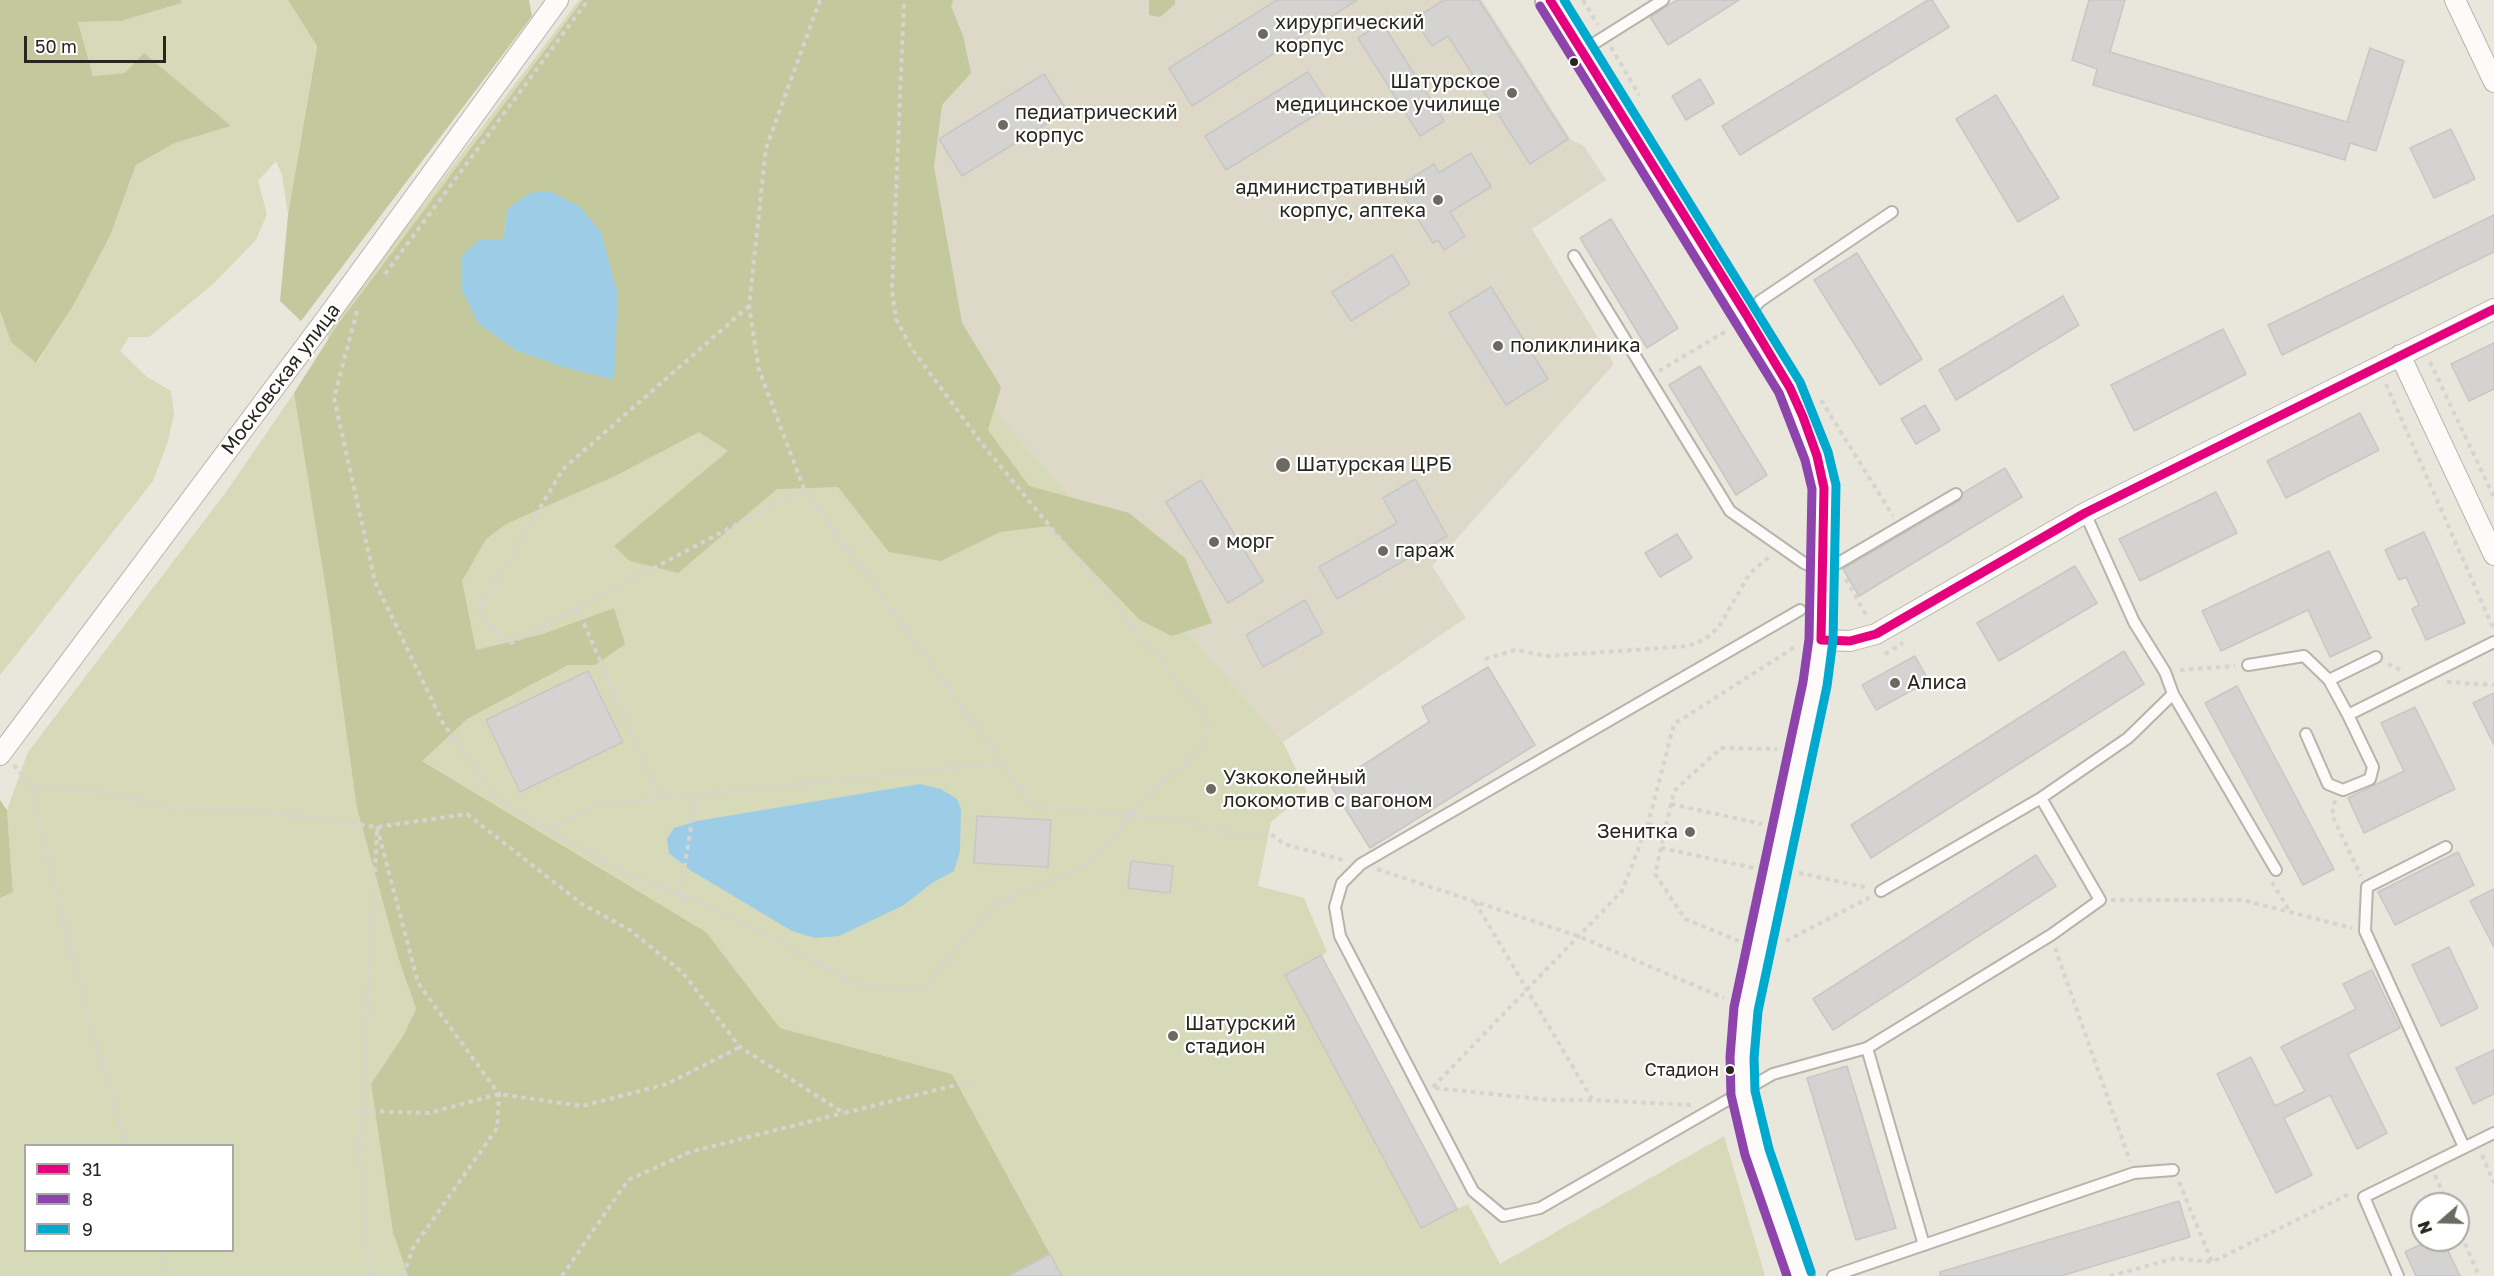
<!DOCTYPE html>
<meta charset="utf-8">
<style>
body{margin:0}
#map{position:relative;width:2494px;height:1276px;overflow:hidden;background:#e9e7db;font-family:"Golos Text",sans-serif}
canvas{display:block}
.legend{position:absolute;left:24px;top:1144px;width:210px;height:108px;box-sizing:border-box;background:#fff;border:2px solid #a9a8a5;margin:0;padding:8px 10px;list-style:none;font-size:18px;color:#28261e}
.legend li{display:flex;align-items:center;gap:12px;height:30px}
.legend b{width:30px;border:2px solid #a9a8a5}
.north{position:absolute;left:2410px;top:1192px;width:60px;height:60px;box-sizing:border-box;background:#fff;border:2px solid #a9a8a5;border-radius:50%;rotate:250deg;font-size:16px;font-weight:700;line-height:24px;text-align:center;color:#28261e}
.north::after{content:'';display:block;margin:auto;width:21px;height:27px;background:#6c6a60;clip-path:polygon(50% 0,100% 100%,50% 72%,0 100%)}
.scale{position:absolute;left:24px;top:36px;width:142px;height:27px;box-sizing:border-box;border:3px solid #28261e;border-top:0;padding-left:8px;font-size:18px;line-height:21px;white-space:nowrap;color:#28261e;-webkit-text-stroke:4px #fff;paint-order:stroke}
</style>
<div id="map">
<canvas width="2494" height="1276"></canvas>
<ul class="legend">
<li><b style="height:8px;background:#e5007d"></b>31</li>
<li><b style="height:8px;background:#8e44ad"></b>8</li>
<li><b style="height:8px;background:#00a9ce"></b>9</li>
</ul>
<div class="north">N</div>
<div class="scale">50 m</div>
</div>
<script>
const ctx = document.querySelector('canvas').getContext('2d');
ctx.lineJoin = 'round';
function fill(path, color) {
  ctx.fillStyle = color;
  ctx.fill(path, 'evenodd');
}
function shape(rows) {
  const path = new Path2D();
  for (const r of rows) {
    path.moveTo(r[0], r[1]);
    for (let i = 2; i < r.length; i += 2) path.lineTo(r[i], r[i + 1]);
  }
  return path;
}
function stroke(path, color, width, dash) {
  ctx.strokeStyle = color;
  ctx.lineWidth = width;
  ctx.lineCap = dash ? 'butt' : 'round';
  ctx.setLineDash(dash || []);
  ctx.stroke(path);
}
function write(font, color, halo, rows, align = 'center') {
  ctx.font = font + ' "Golos Text",sans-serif';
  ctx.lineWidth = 4.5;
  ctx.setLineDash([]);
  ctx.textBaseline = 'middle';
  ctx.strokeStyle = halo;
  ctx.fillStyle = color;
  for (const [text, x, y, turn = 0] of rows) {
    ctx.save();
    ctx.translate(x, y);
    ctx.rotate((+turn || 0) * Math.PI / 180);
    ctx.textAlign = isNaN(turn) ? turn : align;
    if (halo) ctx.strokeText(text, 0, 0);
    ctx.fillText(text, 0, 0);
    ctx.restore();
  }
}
fill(shape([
 [923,0,1482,0,1571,140,1584,146,1606,180,1532,229,1614,364,1432,566,1466,618,1283,742,914,317]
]), '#ddd8c7');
fill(shape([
 [181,0,288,0,317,45,288,215,282,175,276,161,258,181,267,214,256,240,213,284,149,337,129,337,120,351,147,377,171,391,174,414,168,441,153,481,0,675,0,311,11,342,37,363,73,306,110,236,136,165,175,143,231,126,125,73,93,76,78,22,121,21,182,3],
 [579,0,923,0,914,317,1283,742,1307,792,1271,822,1258,886,1304,898,1327,952,1322,956,1457,1209,1468,1204,1500,1264,1724,1136,1765,1276,1062,1276,952,1074,780,1028,706,932,422,761,310,487,329,328],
 [294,393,330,615,386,907,399,960,416,1009,403,1036,371,1084,393,1233,408,1276,0,1276,0,898,13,891,7,810,28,752,226,492],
 [26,1146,232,1146,232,1250,26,1250]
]), '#d6dab9');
fill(shape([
 [0,0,181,0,182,3,121,21,78,22,93,76,125,73,144,53,231,126,175,143,136,165,110,236,73,306,36,363,11,342,0,311],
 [288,0,529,0,532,16,301,321,280,301,288,215,317,46],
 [583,0,953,0,951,6,963,36,971,73,942,105,934,167,962,323,1001,387,988,430,1029,486,1129,513,1185,558,1212,623,1172,636,1140,620,1049,526,1000,532,941,561,889,552,838,487,777,489,678,573,630,561,614,546,728,451,699,432,615,476,506,524,486,539,462,581,476,650,543,634,614,608,625,644,595,665,568,665,467,719,422,761,706,932,780,1028,952,1074,1050,1254,1009,1276,408,1276,393,1233,371,1084,403,1036,416,1009,399,960,357,808,330,615,294,393,336,327],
 [508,208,563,367,515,350,478,323,503,240],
 [1149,0,1175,0,1175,4,1160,17,1149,15],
 [0,800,7,810,13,892,0,898]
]), '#c4c89d');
fill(shape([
 [549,191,579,206,601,232,618,295,614,380,563,367,515,350,478,323,462,290,461,257,479,240,503,240,508,208,530,193],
 [920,784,941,789,957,799,961,809,960,851,954,871,932,883,904,905,839,936,815,938,792,931,690,870,669,853,667,839,674,828,697,821]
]), '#9dcde6');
const building = shape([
 [1277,0,1357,0,1192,106,1169,68,1277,0],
 [1444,0,1479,0,1568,139,1530,164,1448,36,1432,46,1414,19,1444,0],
 [1677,0,1739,0,1668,45,1650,17,1677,0],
 [1928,0,1932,0,1949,27,1740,155,1722,126,1928,0],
 [2089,0,2125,0,2110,52,2347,122,2370,48,2404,61,2376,151,2350,143,2345,160,2093,85,2097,69,2072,60,2089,0],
 [1382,23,1444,121,1420,136,1358,38,1382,23],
 [1308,72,1330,106,1226,170,1205,136,1308,72],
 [1044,74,1067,111,962,176,939,139,1044,74],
 [1700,79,1714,103,1686,120,1672,96,1700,79],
 [1996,95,2059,198,2018,222,1956,119,1996,95],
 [2451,129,2475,179,2434,198,2410,148,2451,129],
 [1471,153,1491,187,1450,212,1465,236,1444,250,1438,240,1433,243,1398,187,1434,164,1439,173,1471,153],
 [2494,215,2494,252,2282,355,2268,325,2494,215],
 [1611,219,1678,328,1647,348,1580,238,1611,219],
 [1857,253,1922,359,1880,385,1814,280,1857,253],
 [1392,255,1410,284,1351,321,1332,292,1392,255],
 [1491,287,1548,379,1506,405,1449,313,1491,287],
 [2063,296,2079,325,1956,400,1939,370,2063,296],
 [2223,329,2246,374,2134,431,2111,385,2223,329],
 [2494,343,2494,389,2469,401,2451,364,2494,343],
 [1700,366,1767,475,1736,495,1669,385,1700,366],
 [1925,405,1940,430,1916,444,1901,419,1925,405],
 [2360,413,2379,450,2286,498,2267,461,2360,413],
 [2005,468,2022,497,1859,596,1843,569,1960,500,1963,493,2005,468],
 [1415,479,1447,536,1337,599,1319,567,1397,523,1383,498,1415,479],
 [1201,480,1263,581,1228,603,1166,502,1201,480],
 [2216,492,2237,533,2140,581,2119,539,2216,492],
 [2424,532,2465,623,2426,640,2412,609,2419,605,2406,577,2399,580,2385,550,2424,532],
 [1677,534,1692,558,1660,577,1645,553,1677,534],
 [2329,551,2371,638,2330,657,2308,610,2221,651,2202,611,2329,551],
 [2075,566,2097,603,1999,661,1977,623,2075,566],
 [1305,600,1323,633,1263,667,1246,635,1305,600],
 [2124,651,2144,684,1871,858,1851,825,2124,651],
 [1915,656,1929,681,1876,710,1862,685,1915,656],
 [1488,667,1535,745,1370,848,1331,786,1429,722,1422,707,1488,667],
 [588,671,623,742,520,792,486,720,588,671],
 [2237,686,2334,869,2303,885,2205,703,2237,686],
 [2494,693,2494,745,2473,703,2494,693],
 [2415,707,2455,789,2364,833,2348,798,2404,771,2381,723,2415,707],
 [977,816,1051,820,1048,867,974,863,977,816],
 [2458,852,2474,885,2395,925,2378,892,2458,852],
 [2036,855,2056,886,1833,1030,1813,999,2036,855],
 [1131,861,1173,866,1170,893,1128,888,1131,861],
 [2494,889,2494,947,2470,901,2494,889],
 [2449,947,2478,1008,2441,1026,2412,965,2449,947],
 [1321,955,1457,1209,1421,1228,1285,975,1321,955],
 [2372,970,2400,1028,2348,1054,2387,1133,2357,1149,2330,1095,2284,1118,2312,1175,2276,1193,2217,1074,2251,1057,2275,1106,2305,1091,2281,1047,2356,1009,2343,984,2372,970],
 [2494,1050,2494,1094,2473,1104,2456,1068,2494,1050],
 [1847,1066,1896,1228,1856,1240,1807,1078,1847,1066],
 [2179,1201,2190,1237,2061,1276,1940,1276,1940,1272,2179,1201],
 [2430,1240,2443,1240,2460,1276,2416,1276,2405,1252,2430,1240],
 [1050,1254,1062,1276,1009,1276,1050,1254]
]);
fill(building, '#d5d3d2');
stroke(building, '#c8c7c4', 1.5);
const lane = shape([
 [1582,51,1663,0],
 [1574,256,1730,511,1804,563,1823,572,1956,494],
 [1747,316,1760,301,1892,212],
 [1800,610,1361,864,1342,883,1335,907,1340,936,1473,1191,1503,1216,1540,1208,1773,1074,1867,1048,1924,1245],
 [2376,657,2329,680,2348,715,2494,642],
 [2248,665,2304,656,2329,680],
 [2173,694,2276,870],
 [2306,734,2328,784,2343,790,2370,779,2373,767,2348,715],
 [2446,847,2367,887,2365,931,2464,1147],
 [1881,891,2041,798],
 [1867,1048,2051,935,2100,900,2041,798,2128,738,2173,694,2165,672,2134,622,2085,513],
 [1833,1276,2134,1173,2173,1170],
 [2398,1276,2364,1197,2494,1133]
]);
const street = shape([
 [2455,0,2494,82],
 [2400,355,2494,555],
 [1821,640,1850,641,1876,634,2085,513,2494,309],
 [0,755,325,320,558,0]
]);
const secondary = shape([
 [1550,0,1790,388,1817,456,1824,488,1821,640,1815,684,1763,924,1746,1009,1742,1058,1743,1093,1757,1152,1800,1276]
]);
stroke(lane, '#b6b4ab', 14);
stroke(street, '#b6b4ab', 22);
stroke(secondary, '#b6b4ab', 32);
stroke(shape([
 [820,0,766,148,749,306,759,370,804,489,1034,807,1129,814,1191,823,1246,837,1267,831,1284,844,1347,861],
 [1583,0,1598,25],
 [1611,47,1639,95],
 [385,274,588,0],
 [749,306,563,469,478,612,509,644,804,489],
 [357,311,334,398,375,582,443,723,494,796,546,830,642,880,721,911,858,984,898,989,923,988,997,902,1077,871,1113,839,1129,814,1200,749,1209,730,1198,706,983,445,912,349,896,319,892,290,904,0],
 [2430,362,2494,497],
 [1659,371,1728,330],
 [2386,384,2494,630],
 [1821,400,1893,516],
 [1846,579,1867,617],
 [577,607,659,799],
 [1885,654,1903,643],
 [1485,659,1515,650,1549,656,1688,646,1704,640,1719,627,1750,573,1770,556],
 [2388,664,2403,671],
 [2180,670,2235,666],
 [2447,682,2494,685],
 [14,765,31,787,99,791,179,809,254,810,377,827,467,814,582,904,630,930,683,973,740,1047,844,1113,972,1081],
 [31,788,75,969,107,1083,128,1146],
 [696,795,1001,763],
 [2335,800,2332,815,2361,876],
 [1671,804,1762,824],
 [1648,824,1666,828],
 [377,827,418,983,499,1094,497,1128,413,1248,403,1276],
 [546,830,600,804,696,795,680,896],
 [1661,848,1754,868],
 [1377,869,1578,936,1724,998],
 [1799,873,1869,888],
 [2272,882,2290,912],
 [2111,900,2243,900,2352,928],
 [1475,902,1592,1099],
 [1739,941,1685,919,1655,874,1674,791,1721,748,1777,749],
 [1786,941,1870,897],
 [2055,948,2130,1161],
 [1433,1087,1622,891,1648,824,1674,724,1795,647],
 [1435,1088,1550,1100,1592,1100,1691,1105],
 [362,1111,429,1113,499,1094,582,1106,667,1084,740,1047],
 [2482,1155,2494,1183],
 [2435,1175,2448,1204],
 [2179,1182,2212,1262],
 [2458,1227,2479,1276],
 [162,1250,168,1276],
 [369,1276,360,1152,377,831],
 [562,1276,628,1180,690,1152,843,1113],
 [2110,1276,2176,1258,2212,1262,2351,1193]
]), '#d5d4d1', 4, [4.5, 4.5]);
stroke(lane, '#fcfbfa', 10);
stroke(street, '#fcfbfa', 20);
stroke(secondary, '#fcfbfa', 28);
stroke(shape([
 [1550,0,1747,316,1790,388,1803,417,1817,456,1824,488,1821,640],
 [1821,640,1850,641,1876,634,2085,513,2494,309]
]), '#e5007d', 9);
stroke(shape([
 [1540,6,1779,393,1805,460,1812,489,1809,639,1803,682,1734,1007,1730,1057,1731,1095,1745,1155,1787,1276]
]), '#8e44ad', 9);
stroke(shape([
 [1564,0,1800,382,1828,452,1836,485,1833,640,1827,686,1758,1011,1754,1058,1755,1091,1769,1149,1811,1272]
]), '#00a9ce', 9);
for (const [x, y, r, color] of [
 [1263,34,6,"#6c6a60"],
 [1574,62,5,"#28261e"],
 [1512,93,6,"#6c6a60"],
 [1003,125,6,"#6c6a60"],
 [1438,200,6,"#6c6a60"],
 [1498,346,6,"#6c6a60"],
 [1283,465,8,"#6c6a60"],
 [1214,542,6,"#6c6a60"],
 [1383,551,6,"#6c6a60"],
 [1895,683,6,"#6c6a60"],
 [1211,789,6,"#6c6a60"],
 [1690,832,6,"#6c6a60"],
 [1173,1036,6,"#6c6a60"],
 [1730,1070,5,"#28261e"]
]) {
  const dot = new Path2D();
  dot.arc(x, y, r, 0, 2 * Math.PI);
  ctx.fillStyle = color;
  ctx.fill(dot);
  stroke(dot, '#fff', 2);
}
write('18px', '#28261e', '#fff', [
 ["Стадион",1719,1070]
], 'right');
write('20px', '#28261e', '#fff', [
 ["хирургический",1275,23],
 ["корпус",1275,46],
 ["Шатурское",1500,82,"right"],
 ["медицинское училище",1500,105,"right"],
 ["педиатрический",1015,113],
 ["корпус",1015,136],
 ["административный",1426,188,"right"],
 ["корпус, аптека",1426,211,"right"],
 ["поликлиника",1510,346],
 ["Шатурская ЦРБ",1296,465],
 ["морг",1226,542],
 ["гараж",1395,551],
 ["Алиса",1907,683],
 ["Узкоколейный",1223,778],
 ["локомотив с вагоном",1223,801],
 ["Зенитка",1678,832,"right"],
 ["Шатурский",1185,1024],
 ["стадион",1185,1047]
], 'left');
write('20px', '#28261e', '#fff', [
 ["Московская улица",281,379,-53]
]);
</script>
